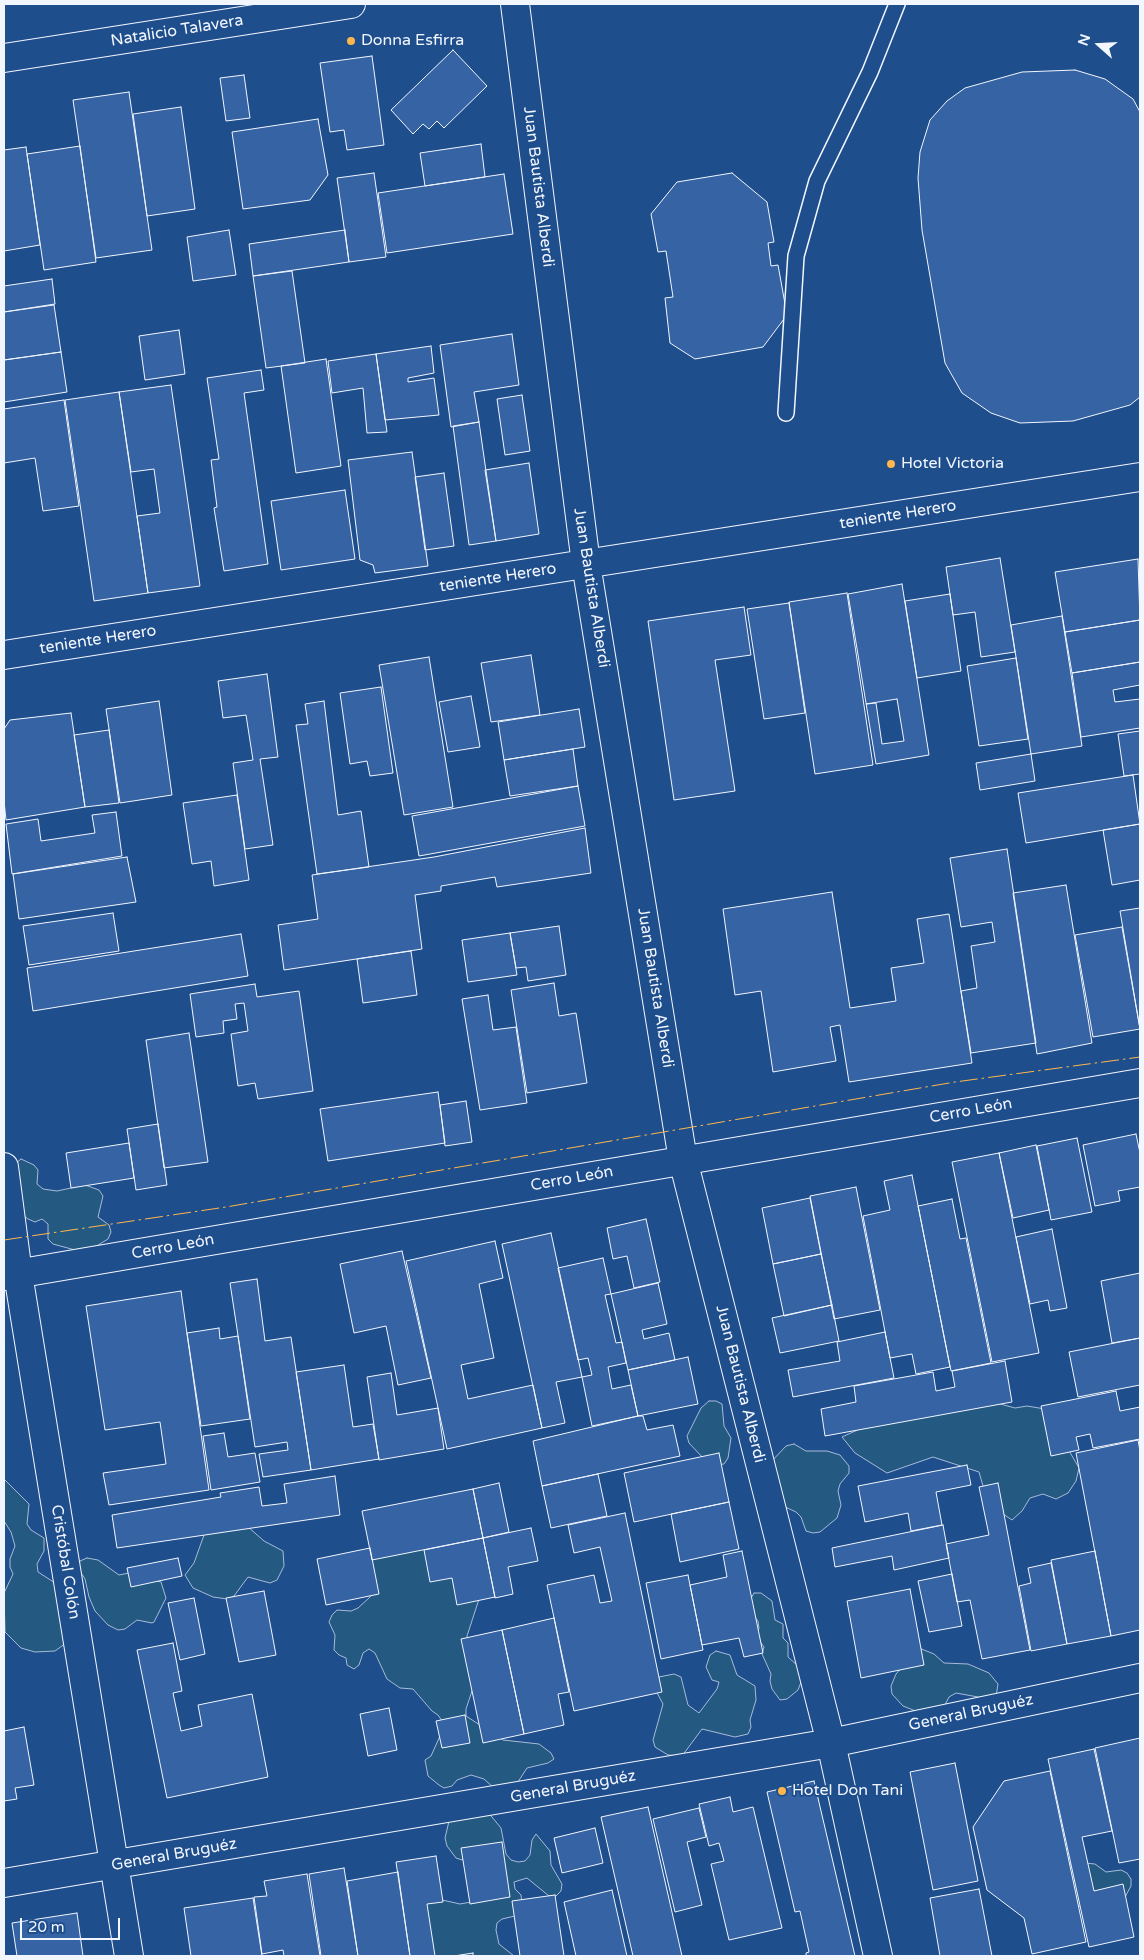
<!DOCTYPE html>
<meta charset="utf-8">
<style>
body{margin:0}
#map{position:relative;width:1144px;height:1960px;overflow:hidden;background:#1f4e8c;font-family:"Varela Round",sans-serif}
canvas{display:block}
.frame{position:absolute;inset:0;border:5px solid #f2f6ff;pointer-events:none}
.north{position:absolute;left:1074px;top:20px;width:50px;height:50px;-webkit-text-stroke:4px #1f4e8c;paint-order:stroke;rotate:289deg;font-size:14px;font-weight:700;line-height:20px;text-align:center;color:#f2f6ff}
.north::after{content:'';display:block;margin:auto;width:18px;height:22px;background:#f2f6ff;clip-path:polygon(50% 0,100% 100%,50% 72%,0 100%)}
.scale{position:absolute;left:20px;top:1918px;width:100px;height:22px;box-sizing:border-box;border:2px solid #f2f6ff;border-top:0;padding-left:6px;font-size:15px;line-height:18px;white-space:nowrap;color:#f2f6ff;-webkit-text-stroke:4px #1f4e8c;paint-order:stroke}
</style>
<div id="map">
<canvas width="1144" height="1960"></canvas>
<div class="frame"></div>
<div class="north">N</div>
<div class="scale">20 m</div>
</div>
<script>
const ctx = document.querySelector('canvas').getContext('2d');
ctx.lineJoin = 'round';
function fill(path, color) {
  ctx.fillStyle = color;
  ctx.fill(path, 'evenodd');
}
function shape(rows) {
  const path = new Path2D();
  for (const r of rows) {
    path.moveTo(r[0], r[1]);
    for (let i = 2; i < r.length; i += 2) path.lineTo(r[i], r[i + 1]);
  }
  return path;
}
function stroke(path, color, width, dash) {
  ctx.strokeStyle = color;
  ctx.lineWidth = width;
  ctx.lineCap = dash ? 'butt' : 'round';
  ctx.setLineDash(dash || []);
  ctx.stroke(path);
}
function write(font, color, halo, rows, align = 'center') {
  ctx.font = font + ' "Varela Round",sans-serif';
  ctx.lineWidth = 4;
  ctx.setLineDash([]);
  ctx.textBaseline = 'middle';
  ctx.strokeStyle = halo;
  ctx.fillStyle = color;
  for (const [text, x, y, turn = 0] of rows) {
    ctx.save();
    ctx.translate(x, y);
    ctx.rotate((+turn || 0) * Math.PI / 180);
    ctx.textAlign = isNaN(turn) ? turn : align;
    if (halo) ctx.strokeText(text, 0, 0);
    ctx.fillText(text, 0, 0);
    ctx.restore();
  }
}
const green = shape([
 [21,1159,34,1165,38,1170,37,1184,43,1189,57,1191,85,1185,99,1190,103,1196,98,1217,109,1225,111,1232,108,1239,95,1247,75,1250,53,1244,48,1239,48,1224,42,1219,35,1222,28,1219,17,1210,15,1164,21,1159],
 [709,1401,716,1401,722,1404,724,1426,731,1438,728,1458,724,1464,717,1465,704,1459,689,1443,687,1436,701,1408,709,1401],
 [993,1402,1015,1408,1027,1406,1045,1409,1079,1468,1076,1481,1068,1493,1056,1499,1043,1494,1030,1498,1022,1511,1012,1520,1000,1512,990,1498,983,1486,979,1472,933,1457,887,1473,855,1453,842,1437,864,1427,993,1402],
 [794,1444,806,1451,827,1451,840,1455,849,1466,849,1473,840,1484,838,1491,841,1505,837,1518,820,1532,813,1533,806,1531,801,1517,796,1512,783,1506,771,1462,786,1446,794,1444],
 [4,1479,29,1504,27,1524,31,1530,44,1538,44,1551,37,1564,38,1572,63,1588,66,1643,55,1651,35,1652,21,1648,5,1632,4,1593,13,1574,10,1567,10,1559,15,1546,11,1532,4,1521,4,1479],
 [213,1526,247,1526,264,1541,283,1551,284,1566,277,1580,270,1583,248,1577,234,1596,227,1599,213,1597,193,1588,185,1575,194,1563,204,1535,213,1526],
 [383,1542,427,1546,432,1559,480,1596,467,1636,475,1682,466,1709,466,1716,503,1740,539,1744,551,1753,554,1759,548,1763,527,1768,516,1785,495,1789,484,1779,471,1775,457,1780,452,1786,444,1788,439,1785,428,1776,425,1760,431,1756,440,1736,442,1721,438,1715,432,1711,413,1689,400,1688,387,1679,375,1653,369,1649,363,1653,359,1665,354,1669,347,1665,346,1658,339,1655,334,1650,335,1635,329,1622,332,1615,337,1610,351,1611,358,1608,370,1597,373,1590,363,1572,383,1542],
 [87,1558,98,1560,119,1575,129,1573,161,1582,166,1598,154,1622,152,1623,137,1620,125,1629,118,1630,108,1625,95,1611,89,1597,85,1579,78,1568,80,1561,87,1558],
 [754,1593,761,1593,772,1601,775,1620,783,1624,783,1638,788,1643,788,1657,798,1666,803,1677,798,1690,787,1699,780,1700,772,1689,770,1681,771,1674,762,1654,764,1647,756,1636,759,1628,758,1621,753,1615,749,1602,754,1593],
 [919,1648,934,1654,944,1663,968,1664,989,1673,998,1684,996,1697,989,1699,956,1693,949,1697,944,1707,918,1712,903,1706,892,1694,891,1686,896,1674,919,1648],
 [716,1651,730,1655,737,1675,755,1686,756,1700,750,1720,751,1727,748,1734,735,1737,702,1729,682,1756,668,1755,655,1747,653,1740,663,1704,656,1691,659,1677,674,1674,681,1677,688,1705,699,1713,717,1689,719,1682,712,1680,706,1667,710,1655,716,1651],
 [487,1811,501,1828,506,1854,511,1860,518,1862,525,1861,530,1855,532,1840,536,1834,550,1851,551,1865,562,1884,561,1891,556,1896,549,1896,527,1878,514,1882,515,1889,521,1895,522,1903,515,1916,502,1919,497,1923,496,1930,499,1944,514,1956,425,1956,416,1946,410,1911,438,1899,460,1904,488,1899,467,1855,462,1860,456,1858,447,1846,445,1838,450,1817,487,1811],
 [1074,1862,1095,1864,1106,1872,1121,1870,1127,1873,1131,1879,1131,1886,1124,1899,1077,1907,1065,1868,1074,1862]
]);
fill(green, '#245a82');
stroke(green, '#a8bbd7', 1);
const building = shape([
 [453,50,487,86,444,128,437,121,429,129,423,124,413,134,391,110,453,50],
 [372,56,384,145,347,150,344,130,330,132,320,63,372,56],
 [1075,70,1105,79,1133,99,1140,112,1140,397,1130,405,1073,421,1020,423,991,413,962,393,945,363,922,230,918,178,920,152,930,120,947,101,965,88,1022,72,1075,70],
 [244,75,250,118,226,121,220,78,244,75],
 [129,92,152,250,96,258,73,100,129,92],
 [181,107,195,209,147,216,133,114,181,107],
 [318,119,328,175,310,200,243,209,232,132,318,119],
 [481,144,485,177,425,186,420,153,481,144],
 [80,146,96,262,44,270,27,154,80,146],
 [26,147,40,245,4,251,4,150,26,147],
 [374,173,386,257,349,262,337,178,374,173],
 [732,173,767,202,774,242,768,243,771,266,778,265,787,315,763,347,695,359,670,343,665,298,673,297,666,251,658,252,651,214,677,182,732,173],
 [504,174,513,234,387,253,378,193,504,174],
 [229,230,236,275,193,281,187,237,229,230],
 [345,230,349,262,253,276,249,244,345,230],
 [292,271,305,363,266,368,253,276,292,271],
 [52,279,55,304,4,312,4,286,52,279],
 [54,305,61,352,4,360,4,312,54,305],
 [179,330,185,374,145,380,139,336,179,330],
 [512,334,519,385,474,392,479,422,451,427,440,345,512,334],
 [431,346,434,373,408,378,408,382,434,378,439,415,385,420,376,354,431,346],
 [61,352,67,392,4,402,4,360,61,352],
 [376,354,387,432,367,433,363,388,332,393,328,361,376,354],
 [326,359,341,466,296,473,281,366,326,359],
 [261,370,264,390,244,393,268,564,224,571,214,508,217,507,211,460,219,459,207,378,261,370],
 [171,385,200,586,148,593,137,516,160,513,154,469,131,472,119,392,171,385],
 [119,392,148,593,94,601,65,400,119,392],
 [522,395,530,451,505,455,497,399,522,395],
 [64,400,79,506,43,511,35,458,4,463,4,409,64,400],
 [479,422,496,541,469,545,453,426,479,422],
 [412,452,428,566,375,573,373,565,360,560,348,460,412,452],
 [529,463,539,534,496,541,485,470,529,463],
 [444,473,454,546,425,550,415,477,444,473],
 [345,490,355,559,281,570,271,501,345,490],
 [1000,558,1015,652,981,657,975,612,953,615,946,567,1000,558],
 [1138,559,1140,620,1065,632,1055,572,1138,559],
 [902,584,929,755,876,764,848,594,902,584],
 [897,699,904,741,882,744,876,703,866,704,897,699],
 [847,593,873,765,815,774,789,602,847,593],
 [950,594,961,671,917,678,905,601,950,594],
 [789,603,805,713,764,719,747,609,789,603],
 [744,607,751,655,715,660,735,791,674,800,648,621,744,607],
 [1062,616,1082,746,1031,754,1011,625,1062,616],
 [1140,620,1140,662,1072,673,1065,632,1140,620],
 [531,655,540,715,491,722,481,663,531,655],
 [429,657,453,807,404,815,379,665,429,657],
 [1016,658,1028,739,979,746,967,666,1016,658],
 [1140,662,1140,685,1113,690,1115,702,1140,699,1140,728,1081,737,1072,673,1140,662],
 [267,674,278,757,260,759,273,845,245,849,233,763,253,760,246,715,223,718,218,681,267,674],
 [381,687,393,773,370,776,367,761,350,764,340,693,381,687],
 [471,696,480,747,448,752,439,702,471,696],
 [159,701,172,795,120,803,106,709,159,701],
 [324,701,338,815,361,811,369,867,317,874,296,725,308,724,305,704,324,701],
 [579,709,585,747,504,760,498,722,579,709],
 [71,713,85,807,6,820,4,801,4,729,10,720,71,713],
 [109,730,119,803,85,807,74,735,109,730],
 [1140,731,1140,774,1124,776,1118,734,1140,731],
 [573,749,578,786,510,796,504,760,573,749],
 [1031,754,1035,781,980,790,976,763,1031,754],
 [1133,775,1140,824,1026,843,1018,793,1133,775],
 [578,786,585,826,419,856,412,816,578,786],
 [237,795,249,880,214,886,211,861,192,864,183,803,237,795],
 [116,812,122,856,12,874,6,824,38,819,41,841,95,833,92,815,116,812],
 [1140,824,1140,880,1112,885,1103,830,1140,824],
 [585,828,591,873,497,887,495,877,441,886,441,891,415,895,422,949,284,970,278,925,318,919,312,875,434,857,585,828],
 [1007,849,1036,1043,971,1053,961,991,977,988,971,946,995,942,992,922,961,927,950,858,1007,849],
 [127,857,136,902,19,919,13,874,127,857],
 [1066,885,1092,1043,1037,1054,1013,893,1066,885],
 [832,892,850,1008,896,1001,891,968,924,963,917,919,949,914,972,1063,849,1082,840,1025,830,1027,836,1061,773,1072,761,991,735,995,723,909,832,892],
 [1140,908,1140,1029,1120,911,1140,908],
 [113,913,119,951,29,965,23,926,113,913],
 [559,926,566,975,528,981,526,967,516,968,510,933,559,926],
 [1122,927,1140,1029,1093,1037,1075,935,1122,927],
 [510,933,517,975,468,982,462,940,510,933],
 [241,934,248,976,33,1011,27,968,241,934],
 [411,951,417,995,363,1003,357,959,411,951],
 [554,983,559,1016,576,1013,587,1083,527,1093,511,990,554,983],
 [255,984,257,997,299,991,313,1091,258,1099,255,1083,238,1086,231,1034,248,1031,244,1003,235,1004,237,1019,223,1021,224,1033,196,1037,190,994,255,984],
 [488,995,493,1030,516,1027,527,1103,480,1110,462,999,488,995],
 [189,1033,208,1162,164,1168,146,1040,189,1033],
 [438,1092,445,1143,328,1161,320,1109,438,1092],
 [466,1101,472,1142,445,1146,440,1105,466,1101],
 [158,1124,167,1185,136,1190,127,1129,158,1124],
 [1136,1134,1140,1153,1140,1187,1118,1191,1120,1201,1095,1206,1083,1145,1136,1134],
 [1077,1138,1092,1212,1051,1220,1037,1146,1077,1138],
 [129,1143,134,1178,71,1188,66,1153,129,1143],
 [1036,1145,1049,1210,1013,1218,999,1153,1036,1145],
 [999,1153,1039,1353,992,1362,952,1162,999,1153],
 [912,1175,950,1367,916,1374,912,1354,890,1358,863,1216,890,1210,884,1181,912,1175],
 [856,1187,880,1310,834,1319,810,1196,856,1187],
 [810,1198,821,1254,773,1264,762,1208,810,1198],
 [952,1199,960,1239,966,1238,991,1363,951,1371,918,1206,952,1199],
 [646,1219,660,1282,634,1288,627,1256,613,1259,607,1228,646,1219],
 [1052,1229,1067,1308,1050,1311,1048,1300,1030,1304,1016,1237,1052,1229],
 [551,1233,582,1377,556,1382,565,1423,542,1428,502,1244,551,1233],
 [495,1241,503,1278,479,1284,494,1358,461,1365,468,1399,533,1385,542,1428,447,1449,406,1261,495,1241],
 [402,1251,431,1378,398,1385,386,1326,354,1333,340,1264,402,1251],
 [821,1254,832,1305,784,1316,773,1264,821,1254],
 [603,1258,611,1294,605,1295,616,1343,622,1342,626,1363,608,1367,612,1389,631,1385,638,1416,592,1426,582,1377,592,1375,588,1358,578,1360,558,1268,603,1258],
 [1140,1273,1140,1338,1112,1343,1101,1281,1140,1273],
 [257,1279,265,1341,291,1337,311,1470,263,1477,259,1454,288,1450,287,1442,255,1447,230,1283,257,1279],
 [658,1283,667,1324,642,1330,644,1339,669,1333,675,1360,628,1370,611,1294,658,1283],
 [181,1291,209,1490,109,1505,103,1473,166,1464,160,1422,105,1430,86,1306,181,1291],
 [832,1305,839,1341,780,1353,772,1318,832,1305],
 [219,1328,220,1339,238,1336,250,1419,201,1426,187,1333,219,1328],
 [885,1332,894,1378,793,1397,788,1370,840,1361,837,1342,885,1332],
 [1140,1338,1140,1385,1078,1397,1069,1352,1140,1338],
 [688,1357,698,1404,638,1416,628,1370,688,1357],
 [1005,1361,1012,1402,825,1436,821,1409,856,1402,854,1386,933,1372,936,1391,955,1387,952,1371,1005,1361],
 [344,1365,353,1427,373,1424,379,1459,311,1470,296,1372,344,1365],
 [391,1373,397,1415,438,1408,444,1449,379,1460,367,1377,391,1373],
 [1116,1391,1120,1411,1140,1407,1140,1439,1093,1448,1090,1434,1076,1437,1079,1450,1051,1456,1041,1406,1116,1391],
 [638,1416,643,1416,647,1430,673,1425,680,1456,542,1486,533,1441,638,1416],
 [224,1433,228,1457,255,1453,260,1482,211,1490,203,1436,224,1433],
 [1138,1440,1140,1451,1140,1630,1111,1636,1076,1453,1138,1440],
 [719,1453,729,1502,634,1522,624,1473,719,1453],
 [967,1465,971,1485,936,1492,942,1525,911,1531,908,1513,865,1522,858,1486,967,1465],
 [598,1474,607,1516,551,1528,542,1486,598,1474],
 [335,1476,340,1515,117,1548,112,1515,221,1497,220,1493,259,1487,262,1506,287,1503,284,1484,335,1476],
 [499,1483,509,1532,483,1538,473,1489,499,1483],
 [998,1483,1030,1650,982,1659,970,1600,957,1602,946,1544,989,1535,979,1487,998,1483],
 [473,1489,483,1538,372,1560,362,1511,473,1489],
 [729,1502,739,1549,680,1562,671,1514,729,1502],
 [625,1513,662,1692,574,1711,547,1585,594,1575,600,1603,612,1601,600,1547,574,1553,568,1525,625,1513],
 [943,1525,949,1558,894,1570,892,1556,835,1567,832,1548,943,1525],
 [531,1528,538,1561,508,1567,513,1594,495,1598,483,1538,531,1528],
 [483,1538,495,1597,457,1605,452,1578,430,1582,424,1550,483,1538],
 [370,1548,379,1594,326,1605,317,1559,370,1548],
 [742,1551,763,1653,744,1657,739,1638,702,1645,690,1585,727,1577,723,1555,742,1551],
 [1095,1551,1111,1636,1067,1644,1051,1560,1095,1551],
 [178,1558,182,1576,131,1587,127,1568,178,1558],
 [1051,1563,1067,1644,1031,1651,1019,1586,1031,1583,1028,1568,1051,1563],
 [952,1574,962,1626,929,1632,918,1581,952,1574],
 [688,1575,703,1650,661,1659,646,1583,688,1575],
 [910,1589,924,1665,861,1678,847,1601,910,1589],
 [264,1591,276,1655,239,1662,226,1598,264,1591],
 [194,1598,205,1654,180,1660,168,1603,194,1598],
 [554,1618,569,1692,558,1694,564,1725,524,1734,502,1630,554,1618],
 [502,1630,524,1734,483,1743,461,1639,502,1630],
 [173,1643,182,1691,173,1693,181,1731,202,1726,198,1705,252,1694,268,1777,167,1798,137,1650,173,1643],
 [389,1708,397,1750,368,1756,360,1714,389,1708],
 [465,1715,470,1743,442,1748,436,1721,465,1715],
 [24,1727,34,1785,15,1788,17,1799,4,1801,4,1731,24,1727],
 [1140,1738,1140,1859,1119,1863,1095,1748,1140,1738],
 [1094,1749,1112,1831,1082,1837,1094,1891,1123,1884,1134,1937,1089,1947,1048,1759,1094,1749],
 [955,1763,978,1881,933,1890,910,1772,955,1763],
 [1050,1771,1086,1942,1032,1954,1024,1918,987,1890,973,1827,1004,1781,1050,1771],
 [814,1781,855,1956,806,1956,806,1953,809,1952,800,1911,795,1912,767,1792,814,1781],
 [730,1797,733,1812,753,1807,782,1928,729,1940,711,1864,724,1861,719,1843,709,1846,699,1804,730,1797],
 [648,1807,682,1956,633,1956,601,1817,648,1807],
 [699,1808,706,1837,687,1842,702,1905,675,1912,653,1819,699,1808],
 [595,1828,603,1863,562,1873,554,1838,595,1828],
 [502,1842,510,1897,470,1904,461,1848,502,1842],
 [436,1856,443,1902,427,1904,435,1956,410,1956,396,1862,436,1856],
 [344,1868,358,1956,321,1956,309,1874,344,1868],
 [398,1872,410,1956,358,1956,347,1881,398,1872],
 [307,1874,320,1956,284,1956,283,1950,262,1954,254,1897,267,1896,264,1881,307,1874],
 [979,1889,992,1956,940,1956,930,1898,979,1889],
 [612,1890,627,1956,576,1956,564,1902,612,1890],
 [555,1895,564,1956,520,1956,512,1901,555,1895],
 [253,1898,262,1956,191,1956,184,1908,253,1898],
 [77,1913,83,1956,17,1956,12,1923,77,1913],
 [473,1953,473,1956,454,1956,473,1953]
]);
fill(building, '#3563a3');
stroke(building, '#f2f6ff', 1);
const lane = shape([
 [786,413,796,256,817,181,870,72,897,4]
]);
const street = shape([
 [515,4,586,564,683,1160,831,1743,878,1956],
 [4,58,351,4],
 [4,655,1140,477],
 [4,1167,18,1274,129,1956],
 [4,1883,831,1743,1140,1678]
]);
const secondary = shape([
 [4,1276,1140,1083]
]);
stroke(lane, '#f2f6ff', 18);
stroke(street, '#f2f6ff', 30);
stroke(secondary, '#f2f6ff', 30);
stroke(lane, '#1f4e8c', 15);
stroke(street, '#1f4e8c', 28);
stroke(secondary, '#1f4e8c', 28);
stroke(shape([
 [4,1240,226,1207,955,1082,1140,1057]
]), '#ffb74d', 1, [18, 4, 2.5, 4]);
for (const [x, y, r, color] of [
 [351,41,5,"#ffb74d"],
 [891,464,5,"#ffb74d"],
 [782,1791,5,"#ffb74d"]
]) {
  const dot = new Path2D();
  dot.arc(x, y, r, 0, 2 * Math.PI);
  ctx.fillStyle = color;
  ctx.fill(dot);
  stroke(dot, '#1f4e8c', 2);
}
write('16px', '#f2f6ff', '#1f4e8c', [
 ["Natalicio Talavera",177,31,-9],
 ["Juan Bautista Alberdi",538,187,83],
 ["teniente Herero",898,515,-9],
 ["teniente Herero",498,578,-9],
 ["Juan Bautista Alberdi",591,588,81],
 ["teniente Herero",98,640,-9],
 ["Juan Bautista Alberdi",655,988,81],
 ["Cerro León",971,1111,-10],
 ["Cerro León",572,1179,-10],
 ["Cerro León",173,1247,-10],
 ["Juan Bautista Alberdi",740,1384,76],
 ["Cristóbal Colón",65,1562,81],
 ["General Bruguéz",971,1713,-12],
 ["General Bruguéz",573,1787,-10],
 ["General Bruguéz",174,1855,-10]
]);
write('16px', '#f2f6ff', '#1f4e8c', [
 ["Donna Esfirra",361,41],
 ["Hotel Victoria",901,464],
 ["Hotel Don Tani",792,1791]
], 'left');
</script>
